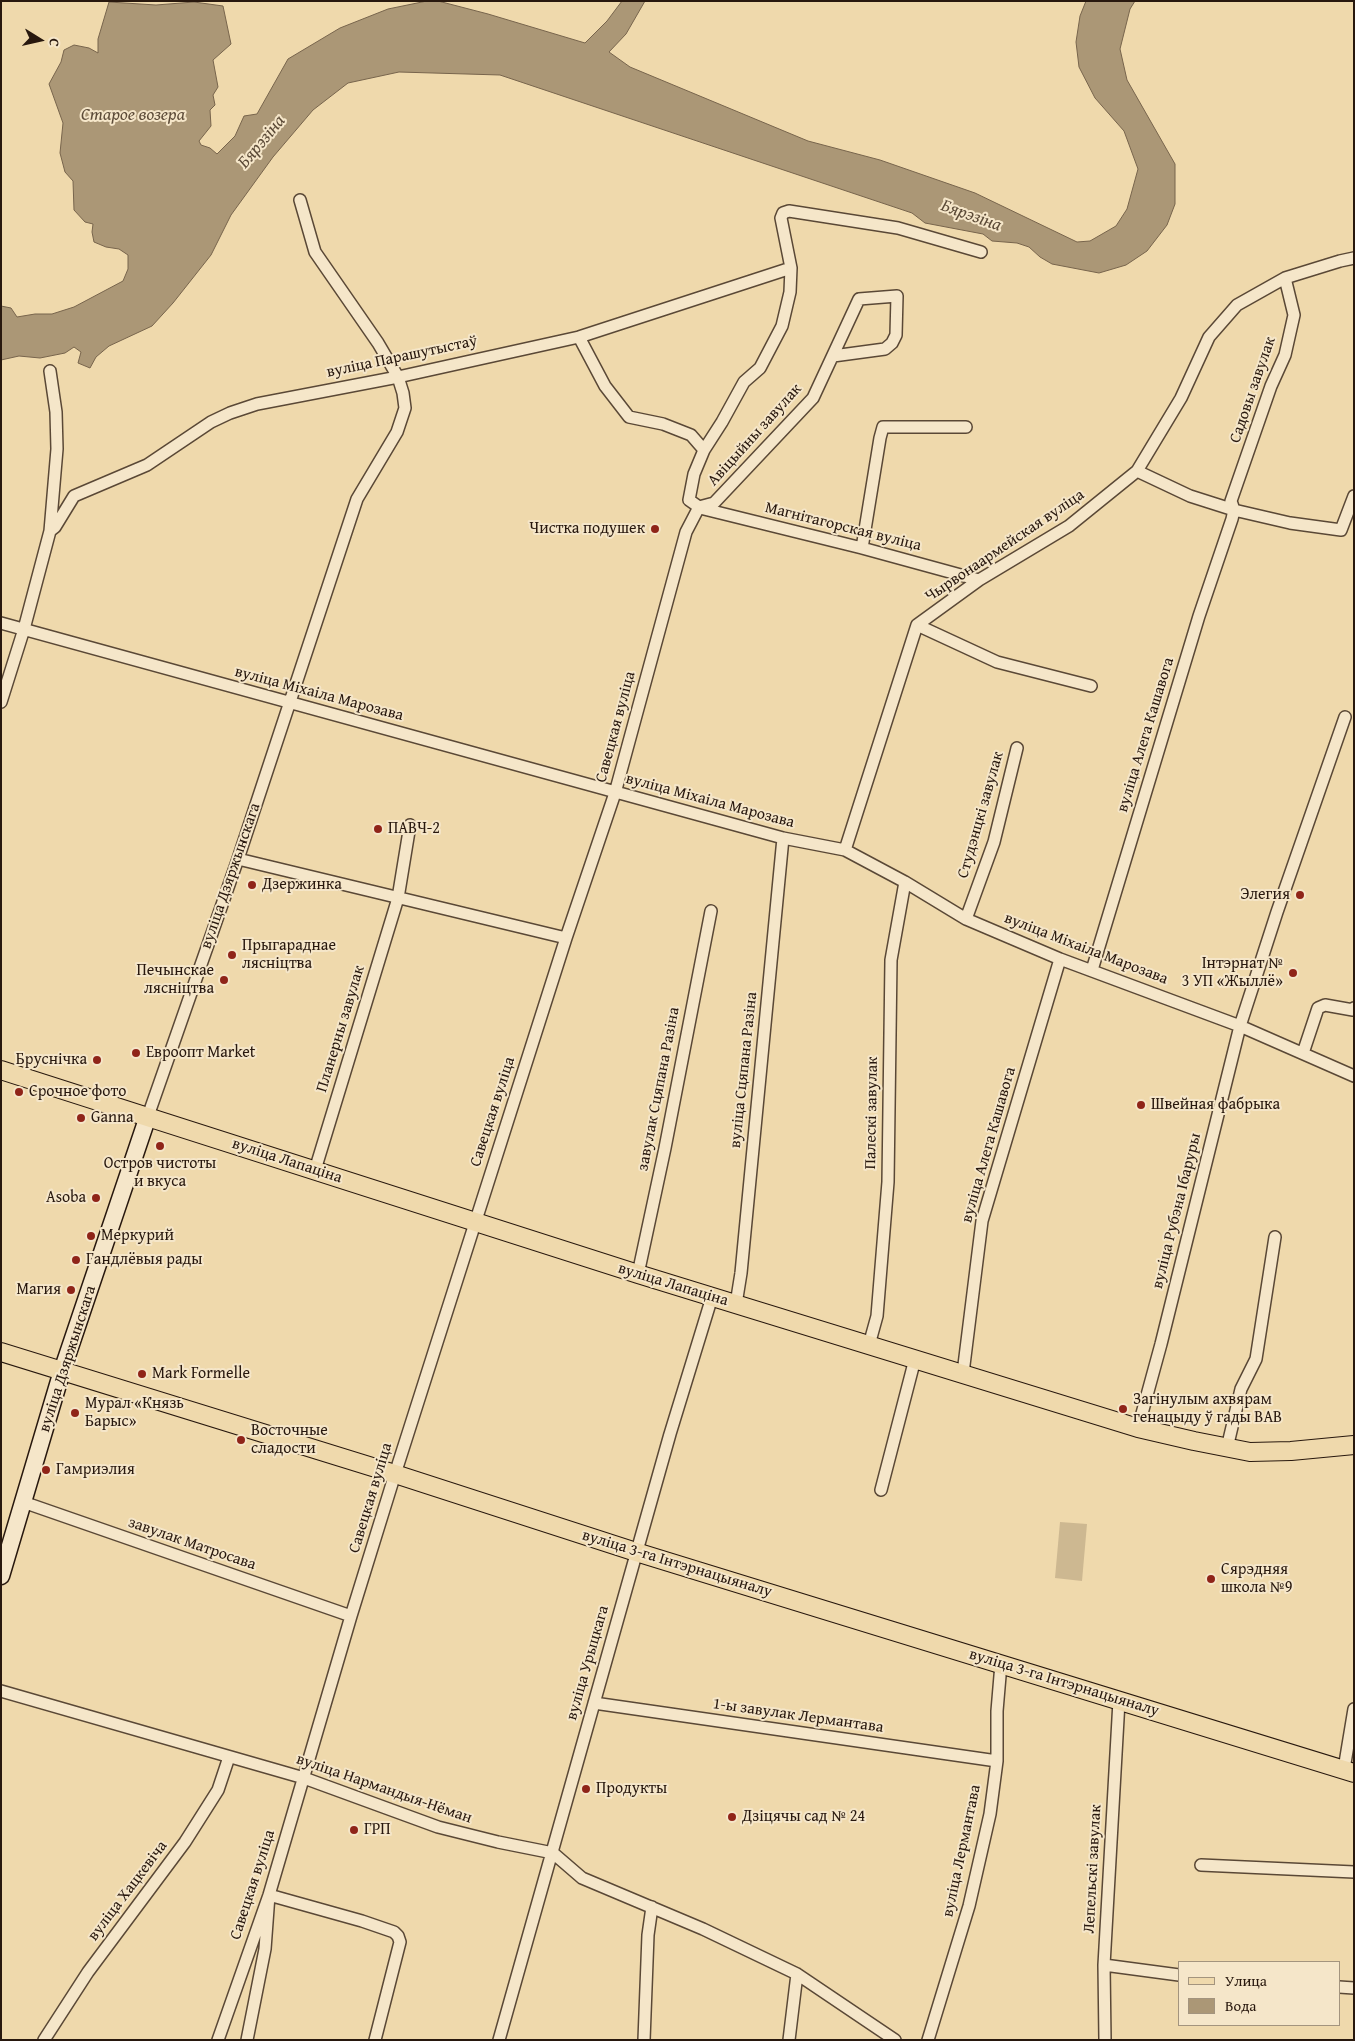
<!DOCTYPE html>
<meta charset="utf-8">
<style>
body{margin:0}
#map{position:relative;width:1355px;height:2041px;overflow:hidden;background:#efd9ac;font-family:"Gentium Book Plus",serif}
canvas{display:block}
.frame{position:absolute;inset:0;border:2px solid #28180e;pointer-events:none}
.legend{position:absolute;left:1178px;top:1961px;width:162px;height:65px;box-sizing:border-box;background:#f5e6c9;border:1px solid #a3947e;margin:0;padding:6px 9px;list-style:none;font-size:15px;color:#28180e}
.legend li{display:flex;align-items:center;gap:10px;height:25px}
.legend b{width:25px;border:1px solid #a3947e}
.north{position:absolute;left:15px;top:15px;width:50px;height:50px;-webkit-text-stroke:4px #f5e6c9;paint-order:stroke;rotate:100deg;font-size:14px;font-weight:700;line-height:20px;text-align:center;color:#28180e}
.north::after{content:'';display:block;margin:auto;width:18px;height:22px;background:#28180e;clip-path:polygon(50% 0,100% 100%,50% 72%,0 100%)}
</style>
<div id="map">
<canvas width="1355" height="2041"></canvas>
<div class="frame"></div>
<ul class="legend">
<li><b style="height:6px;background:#efd9ac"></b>Улица</li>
<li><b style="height:14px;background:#ab9776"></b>Вода</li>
</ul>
<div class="north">С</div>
</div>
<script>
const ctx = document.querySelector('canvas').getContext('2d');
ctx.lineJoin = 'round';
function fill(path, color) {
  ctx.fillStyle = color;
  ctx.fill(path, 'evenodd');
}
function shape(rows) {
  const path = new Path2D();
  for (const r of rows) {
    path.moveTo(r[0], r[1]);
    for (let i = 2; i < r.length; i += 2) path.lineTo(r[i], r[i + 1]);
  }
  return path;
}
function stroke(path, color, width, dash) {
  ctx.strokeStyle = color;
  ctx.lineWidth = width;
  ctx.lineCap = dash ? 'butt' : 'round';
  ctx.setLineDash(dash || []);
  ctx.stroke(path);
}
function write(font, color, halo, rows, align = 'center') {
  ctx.font = font + ' "Gentium Book Plus",serif';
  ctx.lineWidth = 4;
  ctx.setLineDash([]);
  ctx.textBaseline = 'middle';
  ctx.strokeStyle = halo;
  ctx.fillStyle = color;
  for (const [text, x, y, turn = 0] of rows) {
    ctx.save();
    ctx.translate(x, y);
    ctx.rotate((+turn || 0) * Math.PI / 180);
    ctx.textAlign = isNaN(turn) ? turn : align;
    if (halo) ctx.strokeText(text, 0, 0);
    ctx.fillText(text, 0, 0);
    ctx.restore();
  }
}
fill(shape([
 [1060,1522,1087,1524,1082,1581,1055,1578]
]), '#cdb891');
const water = shape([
 [427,1,438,1,488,14,585,43,607,21,622,1,645,1,626,34,609,52,630,67,808,141,880,160,975,193,1077,242,1090,241,1116,226,1127,209,1138,169,1124,131,1095,98,1079,67,1076,42,1080,16,1086,1,1135,1,1130,9,1120,49,1127,80,1175,164,1175,204,1167,225,1147,251,1126,265,1099,273,1052,264,1040,257,1029,247,1017,243,992,241,983,234,925,223,912,213,500,75,399,72,348,83,313,110,273,157,231,215,211,255,173,303,152,326,109,346,96,357,90,368,78,363,81,352,74,347,65,353,40,358,19,356,1,360,1,306,11,308,17,317,35,314,52,314,74,307,123,281,128,269,128,255,119,249,106,247,94,242,92,232,93,224,85,222,74,210,73,181,65,172,60,153,63,123,49,84,61,62,64,50,74,45,89,48,98,53,98,39,109,2,156,5,194,2,223,6,231,44,213,60,218,87,213,95,215,105,210,110,211,126,199,141,201,145,210,148,217,154,235,136,244,116,257,114,288,59,340,28,388,9,427,1]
]);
fill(water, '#ab9776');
stroke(water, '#77644c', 1);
const street = shape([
 [579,337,605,386,629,417,663,424,691,435,704,450],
 [1137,471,1190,496,1234,510,1290,523,1341,530,1354,496],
 [699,507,714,503,813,398,859,299,897,296,896,335,892,343,885,349,833,356],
 [700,508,862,548,979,580],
 [50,531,55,527,74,496,147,465,211,422,230,413,257,404,398,377,579,337,791,268],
 [862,548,880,438,883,427,966,427],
 [1,623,783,838,845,850,905,882,966,919,1060,959,1240,1026,1354,1076],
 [917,625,997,662,1091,686],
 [1,702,24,629,50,531,57,449,56,412,50,371],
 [845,850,917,625,979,580,1069,526,1137,471,1181,398,1209,337,1237,305,1285,278,1340,261,1354,258],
 [238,859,566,938],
 [966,919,994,842,1017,748],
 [1092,970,1199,616,1232,519,1234,510,1231,501,1271,386,1285,355,1294,315,1285,278],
 [1303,1053,1318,1008,1325,1005,1353,1010,1354,1008],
 [148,1116,238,859,357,499,397,432,405,408,403,393,398,377,378,343,315,252,300,200],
 [315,1170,398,898,410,825],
 [638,1274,665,1148,711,911],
 [736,1304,741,1273,783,838],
 [869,1345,877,1316,888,1182,891,960,905,882],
 [963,1373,982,1221,1060,959],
 [1138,1428,1161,1344,1240,1026,1277,912,1345,717],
 [1227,1448,1241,1389,1256,1359,1275,1237],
 [881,1490,915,1359],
 [23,1502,351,1616],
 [1,1691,304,1778,438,1827,498,1842,553,1853,582,1878,703,1929,797,1974,895,2040],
 [594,1703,997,1761],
 [1344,1769,1354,1709],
 [1201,1865,1354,1872],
 [1104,1965,1179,1975],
 [1339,1987,1354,1988],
 [44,2040,88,1972,185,1842,218,1790,229,1757],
 [218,2040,269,1895,351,1616,395,1474,566,938,615,793,686,532,699,507,689,500,694,474,704,450,722,422,744,382,760,368,782,326,790,292,791,268,781,218,783,213,789,211,898,228,981,252],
 [247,2040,265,1949,269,1895,362,1921,394,1932,398,1936,400,1942,375,2040],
 [499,2040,670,1434,712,1297],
 [644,2040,648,1935,652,1907],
 [789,2040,797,1974],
 [928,2040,969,1906,990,1814,997,1761,997,1711,1001,1664],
 [1105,2040,1104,1965,1119,1701]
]);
const secondary = shape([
 [1,1576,62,1371,148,1116]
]);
const primary = shape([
 [1,1070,638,1274,1138,1428,1194,1441,1250,1452,1291,1451,1354,1445],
 [1,1352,395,1474,636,1552,1354,1773]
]);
stroke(street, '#5a4836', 14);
stroke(secondary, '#28180e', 19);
stroke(primary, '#28180e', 20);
stroke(street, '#f5e6c9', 11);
stroke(secondary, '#f5e6c9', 16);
stroke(primary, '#efd9ac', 18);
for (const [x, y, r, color] of [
 [655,529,5,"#8f2418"],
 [378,829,5,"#8f2418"],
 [252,885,5,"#8f2418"],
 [1300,895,5,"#8f2418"],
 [232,955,5,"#8f2418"],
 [1293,973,5,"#8f2418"],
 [224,980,5,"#8f2418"],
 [136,1053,5,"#8f2418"],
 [97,1060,5,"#8f2418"],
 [19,1092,5,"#8f2418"],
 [1141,1105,5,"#8f2418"],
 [81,1118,5,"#8f2418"],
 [160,1146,5,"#8f2418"],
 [96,1198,5,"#8f2418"],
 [91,1236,5,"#8f2418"],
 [76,1260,5,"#8f2418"],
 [71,1290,5,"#8f2418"],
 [142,1374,5,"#8f2418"],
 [1123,1409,5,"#8f2418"],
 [75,1413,5,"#8f2418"],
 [241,1440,5,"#8f2418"],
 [46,1470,5,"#8f2418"],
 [1211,1579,5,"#8f2418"],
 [586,1789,5,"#8f2418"],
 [732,1817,5,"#8f2418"],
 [354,1830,5,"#8f2418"]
]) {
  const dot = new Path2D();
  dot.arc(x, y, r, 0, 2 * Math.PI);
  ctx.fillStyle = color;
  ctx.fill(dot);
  stroke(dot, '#f5e6c9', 2);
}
write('16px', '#28180e', '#f5e6c9', [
 ["вуліца Парашутыстаў",402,357,-12],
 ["Садовы завулак",1253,390,-71],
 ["Авіцыйны завулак",755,435,-48],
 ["Магнітагорская вуліца",843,527,14],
 ["Чырвонаармейская вуліца",1005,546,-34],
 ["вуліца Міхаіла Марозава",319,694,15],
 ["Савецкая вуліца",616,727,-75],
 ["вуліца Алега Кашавога",1146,735,-73],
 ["вуліца Міхаіла Марозава",710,801,15],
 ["Студэнцкі завулак",981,815,-74],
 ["вуліца Дзяржынскага",231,876,-71],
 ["вуліца Міхаіла Марозава",1086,949,21],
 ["Планерны завулак",341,1029,-73],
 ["вуліца Сцяпана Разіна",744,1070,-84],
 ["завулак Сцяпана Разіна",659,1089,-79],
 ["Савецкая вуліца",493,1112,-72],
 ["Палескі завулак",872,1113,-89],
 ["вуліца Алега Кашавога",989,1145,-74],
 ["вуліца Лапаціна",287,1161,18],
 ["вуліца Рубэна Ібаруры",1177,1211,-76],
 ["вуліца Лапаціна",673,1285,17],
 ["вуліца Дзяржынскага",68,1359,-72],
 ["Савецкая вуліца",371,1498,-73],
 ["завулак Матросава",192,1544,19],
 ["вуліца 3-га Інтэрнацыяналу",677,1564,17],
 ["вуліца Урыцкага",588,1663,-74],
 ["вуліца 3-га Інтэрнацыяналу",1064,1683,17],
 ["1-ы завулак Лермантава",798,1716,8],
 ["вуліца Нармандыя-Нёман",384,1789,19],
 ["вуліца Лермантава",962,1851,-78],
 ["Лепельскі завулак",1093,1869,-87],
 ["Савецкая вуліца",253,1885,-72],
 ["вуліца Хацкевіча",128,1891,-53]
]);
write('16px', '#28180e', '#f5e6c9', [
 ["Чистка подушек",645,529,"right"],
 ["ПАВЧ-2",388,829],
 ["Дзержинка",262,885],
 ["Элегия",1290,895,"right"],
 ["Прыгараднае",242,946],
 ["лясніцтва",242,964],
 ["Інтэрнат №",1283,964,"right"],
 ["3 УП «Жыллё»",1283,982,"right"],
 ["Печынскае",214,971,"right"],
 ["лясніцтва",214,989,"right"],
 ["Евроопт Market",146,1053],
 ["Бруснічка",87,1060,"right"],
 ["Срочное фото",29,1092],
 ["Швейная фабрыка",1151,1105],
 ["Ganna",91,1118],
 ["Остров чистоты",160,1164,"center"],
 ["и вкуса",160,1182,"center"],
 ["Asoba",86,1198,"right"],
 ["Меркурий",101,1236],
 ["Гандлёвыя рады",86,1260],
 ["Магия",61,1290,"right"],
 ["Mark Formelle",152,1374],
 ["Загінулым ахвярам",1133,1400],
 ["генацыду ў гады ВАВ",1133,1418],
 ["Мурал «Князь",85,1404],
 ["Барыс»",85,1422],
 ["Восточные",251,1431],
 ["сладости",251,1449],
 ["Гамриэлия",56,1470],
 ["Сярэдняя",1221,1570],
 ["школа №9",1221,1588],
 ["Продукты",596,1789],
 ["Дзіцячы сад № 24",742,1817],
 ["ГРП",364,1830]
], 'left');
write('italic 18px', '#5c4b38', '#f5e6c9', [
 ["Старое возера",133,115],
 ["Бярэзіна",262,142,-50],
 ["Бярэзіна",971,216,20]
]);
</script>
